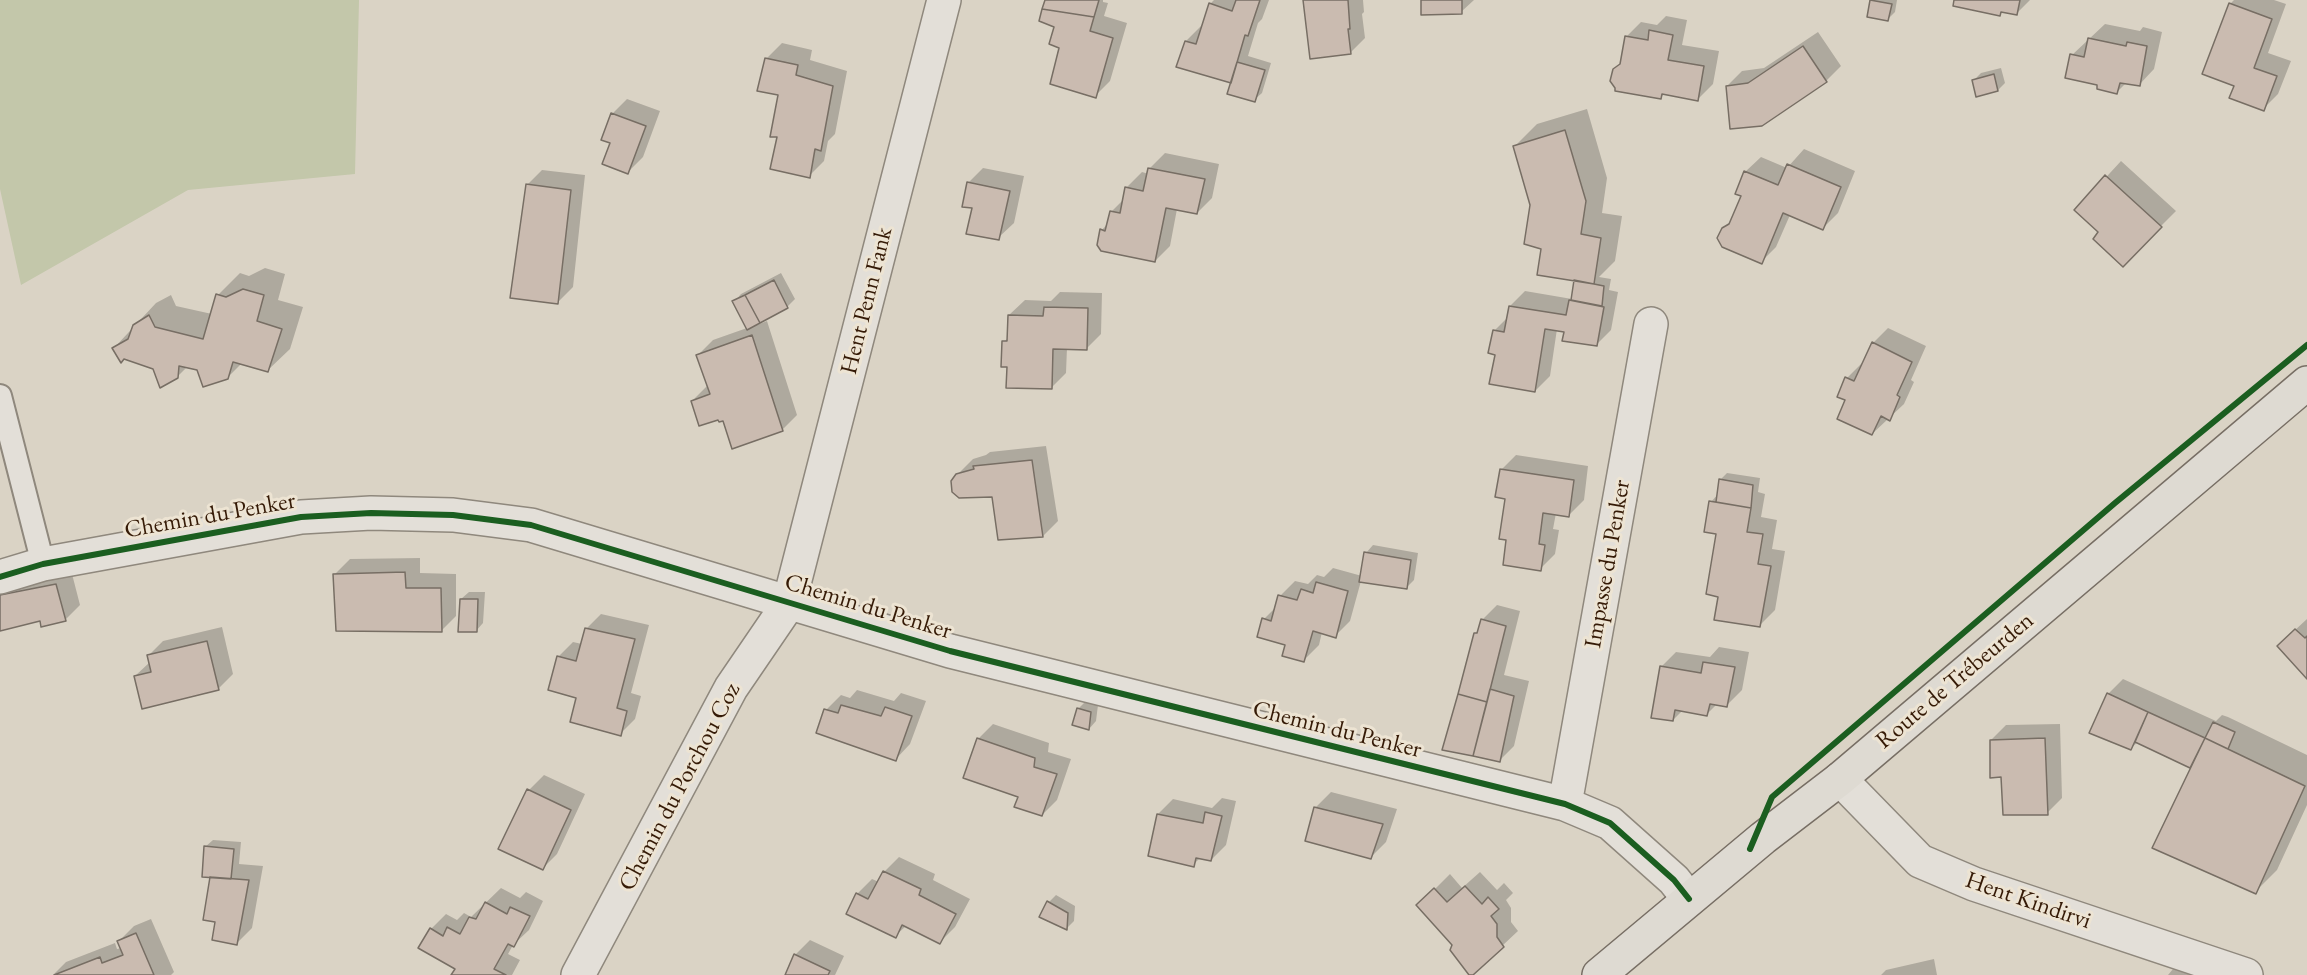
<!DOCTYPE html>
<meta charset="utf-8">
<style>
body{margin:0}
canvas{display:block;background:#dad3c5}
</style>
<canvas width="2307" height="975"></canvas>
<script>
const ctx = document.querySelector('canvas').getContext('2d');
ctx.lineJoin = 'round';
function fill(path, color) {
  ctx.fillStyle = color;
  ctx.fill(path, 'evenodd');
}
function shape(rows) {
  const path = new Path2D();
  for (const r of rows) {
    path.moveTo(r[0], r[1]);
    for (let i = 2; i < r.length; i += 2) path.lineTo(r[i], r[i + 1]);
  }
  return path;
}
function stroke(path, color, width, dash) {
  ctx.strokeStyle = color;
  ctx.lineWidth = width;
  ctx.lineCap = dash ? 'butt' : 'round';
  ctx.setLineDash(dash || []);
  ctx.stroke(path);
}
function write(font, color, halo, rows, align = 'center') {
  ctx.font = font + ' "EB Garamond",serif';
  ctx.lineWidth = 6;
  ctx.setLineDash([]);
  ctx.textBaseline = 'middle';
  ctx.strokeStyle = halo;
  ctx.fillStyle = color;
  for (const [text, x, y, turn = 0] of rows) {
    ctx.save();
    ctx.translate(x, y);
    ctx.rotate((+turn || 0) * Math.PI / 180);
    ctx.textAlign = isNaN(turn) ? turn : align;
    if (halo) ctx.strokeText(text, 0, 0);
    ctx.fillText(text, 0, 0);
    ctx.restore();
  }
}
fill(shape([
 [0,0,359,0,355,174,188,190,21,285,0,189]
]), '#c3c7aa');
fill(shape([
 [1046,0,1103,0,1103,2,1108,3,1104,16,1127,23,1110,81,1095,96,1061,47],
 [1214,0,1269,0,1262,19,1258,23,1248,56,1271,63,1262,93,1254,100,1234,77,1186,41,1201,26,1203,27,1210,4],
 [1305,0,1363,0,1364,12,1362,14,1365,38,1350,53],
 [1423,0,1474,0,1461,12],
 [1872,0,1897,0,1895,12,1887,20],
 [1956,0,2030,0,2016,14,2002,11,1999,14],
 [2234,0,2274,0,2286,4,2268,53,2291,61,2278,94,2263,109,2236,85,2230,4],
 [1666,16,1687,20,1682,45,1719,51,1713,84,1698,99,1665,93,1660,98,1614,69,1622,62,1626,37,1641,22,1657,25],
 [2105,24,2140,31,2143,27,2162,32,2154,69,2139,85,2127,82,2117,92,2099,83,2072,55],
 [1818,32,1841,66,1826,81,1727,86,1742,71,1764,68],
 [782,43,812,50,810,60,847,71,835,134,828,141,824,161,809,176,779,136,779,94,759,90,767,58],
 [2001,68,2005,83,1998,90,1974,80,1981,73],
 [627,99,660,111,643,157,628,172,612,142,612,114],
 [1587,109,1607,178,1602,213,1622,216,1615,261,1599,277,1611,279,1609,290,1618,292,1611,330,1596,345,1565,331,1557,329,1550,376,1535,391,1497,354,1494,331,1509,316,1510,306,1525,291,1572,299,1575,279,1543,248,1515,146,1537,124],
 [1804,149,1855,171,1838,213,1823,228,1790,215,1776,247,1761,262,1723,228,1734,218,1743,195,1745,172,1761,157,1787,168],
 [1165,153,1219,164,1212,198,1197,213,1177,209,1170,246,1155,261,1102,230,1108,223,1111,212,1125,198,1127,187,1142,172,1149,174,1150,168],
 [2121,161,2176,211,2122,265,2100,232,2076,210],
 [983,168,1024,176,1014,223,998,238,974,207,968,183],
 [542,170,585,175,573,287,558,302,527,185],
 [265,268,285,274,278,300,303,307,290,349,268,370,242,363,228,377,188,366,177,377,114,348,156,303,171,295,176,306,212,314,218,295,240,273,249,276],
 [781,273,795,299,787,307,756,323,757,325,767,321,797,415,782,430,724,420,692,401,707,386,698,355,713,340,747,328,734,302,741,294],
 [1060,292,1102,293,1101,334,1086,349,1067,348,1066,373,1051,388,1008,366,1004,342,1009,337,1009,315,1025,300,1051,301],
 [1888,328,1926,346,1911,380,1914,382,1904,404,1872,434,1847,400,1847,378,1862,363,1864,364,1873,343],
 [1046,446,1058,521,1043,536,993,496,957,475,973,459,986,455,990,452],
 [1516,455,1588,466,1584,500,1569,515,1556,513,1553,529,1559,530,1555,554,1540,569,1508,539,1506,497,1501,470],
 [1727,473,1760,478,1758,492,1765,494,1761,517,1777,520,1772,549,1785,551,1775,610,1760,625,1720,596,1717,533,1711,502,1718,494,1720,480],
 [1373,545,1418,553,1414,580,1407,587,1361,581,1350,621,1335,636,1322,632,1319,645,1304,660,1264,619,1277,606,1280,596,1295,581,1308,584,1317,575,1324,577,1333,568,1362,576,1366,553],
 [420,558,420,573,456,574,456,616,441,631,335,574,350,559],
 [71,570,80,605,65,620,41,619,0,629,0,585],
 [469,592,485,592,483,623,476,631,461,599],
 [1497,605,1520,611,1504,675,1529,681,1514,746,1499,761,1475,634,1480,629,1482,620],
 [601,614,649,625,631,693,641,696,635,719,620,734,558,657,573,642,582,644,586,629],
 [2307,619,2307,676,2294,631],
 [222,627,233,674,218,689,135,676,150,662,148,656,163,641],
 [1719,647,1749,652,1742,690,1727,705,1717,704,1707,714,1683,710,1673,720,1661,667,1676,652,1710,657],
 [2123,679,2216,721,2222,715,2228,717,2307,755,2307,805,2277,870,2255,892,2196,759,2190,766,2138,742,2131,748,2108,694],
 [857,690,894,701,901,693,926,701,910,744,895,760,818,732,826,710,841,695,850,698],
 [1086,701,1098,705,1096,721,1089,729,1078,709],
 [993,724,1049,743,1048,752,1071,759,1057,800,1042,815,1020,796,978,739],
 [2060,724,2062,798,2047,813,1991,740,2006,725],
 [544,775,585,794,557,854,542,869,500,848,529,790],
 [1331,792,1397,809,1386,842,1371,857,1316,807],
 [1222,798,1236,801,1226,845,1211,860,1201,857,1193,865,1158,814,1173,799,1212,808],
 [213,840,241,842,239,864,263,866,252,928,237,943,216,921,212,876,205,847],
 [899,857,935,874,933,880,970,899,955,927,940,942,906,926,895,936,857,894,872,879,879,882,884,872],
 [1480,872,1497,890,1504,883,1513,893,1506,900,1511,908,1511,922,1518,931,1471,975,1454,944,1433,891,1450,874,1462,888],
 [501,888,520,898,526,892,543,901,529,930,513,945,508,954,520,960,512,975,453,975,457,968,431,929,446,914,457,920,464,913,471,917],
 [1056,895,1075,906,1074,921,1067,928,1049,902],
 [151,919,174,972,171,975,53,975,66,962,115,943,117,949,122,948,119,941,134,926],
 [810,940,844,956,835,975,786,975,795,955],
 [1934,959,1937,975,1881,975,1886,970],
 [2173,969,2191,975,2168,975]
]), '#0003');
const building = shape([
 [1045,0,1099,0,1094,17,1042,9,1045,0],
 [1236,0,1260,0,1248,36,1245,35,1231,83,1176,67,1185,41,1196,44,1209,3,1232,11,1236,0],
 [1303,0,1348,0,1350,29,1348,29,1351,54,1310,59,1303,0],
 [1421,0,1462,0,1462,14,1421,15,1421,0],
 [1870,0,1892,4,1888,21,1867,17,1870,0],
 [1954,0,2020,0,2017,15,2001,12,2000,16,1953,6,1954,0],
 [2229,3,2272,19,2254,68,2277,76,2264,111,2229,98,2234,86,2202,74,2229,3],
 [1042,9,1094,17,1090,31,1113,38,1096,98,1050,84,1059,48,1049,44,1054,27,1039,21,1042,9],
 [1649,30,1673,35,1668,60,1704,66,1698,101,1662,94,1661,99,1615,91,1615,88,1610,81,1613,69,1620,64,1625,36,1648,40,1649,30],
 [2088,38,2126,46,2127,42,2147,46,2140,86,2120,83,2117,94,2097,89,2097,85,2065,78,2070,54,2084,57,2088,38],
 [1803,46,1827,82,1762,126,1730,129,1726,86,1748,83,1803,46],
 [765,58,798,65,796,75,833,86,821,151,815,149,810,178,770,169,777,137,770,137,778,95,757,91,765,58],
 [1237,62,1265,70,1255,102,1227,94,1237,62],
 [1994,74,1998,91,1976,97,1972,80,1994,74],
 [611,113,646,126,628,174,602,164,610,143,601,140,611,113],
 [1565,130,1586,201,1581,234,1601,238,1594,284,1537,275,1541,249,1524,244,1530,205,1513,146,1565,130],
 [1787,164,1841,187,1823,230,1783,213,1762,264,1722,247,1717,238,1722,228,1729,224,1741,196,1735,194,1744,171,1778,185,1787,164],
 [1148,168,1205,179,1197,214,1166,208,1155,262,1101,251,1097,245,1100,229,1105,231,1110,211,1120,213,1125,187,1143,191,1148,168],
 [2105,175,2162,227,2123,267,2093,239,2098,232,2074,210,2105,175],
 [967,182,1010,191,999,240,966,234,972,208,962,207,967,182],
 [526,184,571,190,558,304,510,298,526,184],
 [774,280,788,308,760,323,745,295,774,280],
 [1574,280,1604,286,1602,306,1571,300,1574,280],
 [243,289,264,295,257,321,282,329,268,372,233,362,228,379,203,387,197,370,179,366,178,378,160,388,153,369,124,359,121,363,112,348,128,339,133,325,149,315,155,327,203,339,216,294,226,297,243,289],
 [745,295,760,323,747,330,732,301,745,295],
 [1569,300,1604,307,1597,346,1562,341,1564,332,1545,329,1535,392,1489,384,1495,355,1488,353,1493,330,1504,332,1509,306,1566,315,1569,300],
 [1044,307,1088,308,1087,350,1053,349,1052,389,1006,388,1007,367,1001,367,1002,341,1007,341,1008,315,1043,316,1044,307],
 [752,335,783,431,732,449,723,421,719,422,718,420,699,426,691,401,710,394,696,355,752,335],
 [1872,342,1912,362,1897,395,1900,397,1890,421,1881,416,1872,435,1837,419,1845,400,1837,397,1845,377,1854,381,1872,342],
 [1032,460,1043,537,998,540,992,497,959,498,952,492,951,481,956,474,974,469,973,466,1032,460],
 [1500,469,1574,480,1569,517,1543,513,1539,544,1545,545,1541,571,1503,565,1506,540,1499,539,1505,499,1495,497,1500,469],
 [1719,479,1753,485,1751,508,1716,502,1719,479],
 [1709,501,1751,508,1747,532,1763,534,1758,564,1771,566,1760,627,1714,620,1718,597,1706,594,1716,534,1704,532,1709,501],
 [1364,552,1411,560,1407,589,1359,582,1364,552],
 [405,572,406,588,441,588,442,632,336,631,333,574,405,572],
 [1316,582,1348,591,1336,638,1313,631,1304,662,1282,656,1285,645,1257,637,1262,618,1271,621,1278,595,1297,600,1301,589,1313,593,1316,582],
 [56,584,66,621,41,627,40,621,0,631,0,595,56,584],
 [460,599,478,599,477,632,458,632,460,599],
 [1481,619,1506,626,1487,702,1458,694,1474,633,1477,633,1481,619],
 [585,628,635,639,617,708,627,711,621,736,570,722,576,698,548,690,557,656,576,661,585,628],
 [2295,629,2305,638,2307,636,2307,679,2277,646,2295,629],
 [207,641,219,690,142,709,134,676,151,672,147,655,207,641],
 [1703,662,1735,667,1727,707,1710,704,1707,716,1675,710,1673,721,1651,718,1660,666,1701,673,1703,662],
 [1490,689,1514,696,1500,762,1473,756,1490,689],
 [2107,693,2148,712,2131,750,2089,733,2107,693],
 [1458,694,1487,702,1473,756,1442,750,1458,694],
 [841,705,881,716,885,707,912,716,896,761,816,733,824,709,838,713,841,705],
 [1077,708,1091,712,1089,730,1072,725,1077,708],
 [2148,712,2205,738,2190,768,2135,742,2148,712],
 [2213,722,2235,732,2228,749,2205,738,2213,722],
 [977,738,1035,758,1034,767,1057,774,1042,816,1014,807,1018,797,963,778,977,738],
 [2045,738,2048,815,2003,815,2001,777,1990,778,1990,740,2045,738],
 [2205,738,2305,786,2256,894,2152,848,2205,738],
 [527,789,571,810,543,870,498,849,527,789],
 [1314,807,1383,824,1371,859,1305,841,1314,807],
 [1205,812,1222,816,1211,861,1196,858,1194,867,1148,856,1157,814,1203,823,1205,812],
 [204,846,234,849,231,879,202,877,204,846],
 [883,871,921,889,919,895,956,914,940,944,902,925,896,938,846,914,856,893,868,899,883,871],
 [210,877,249,880,237,945,212,940,215,922,203,920,210,877],
 [1465,886,1482,904,1488,897,1499,909,1491,916,1497,924,1497,937,1504,947,1473,975,1469,975,1450,950,1452,945,1416,905,1434,888,1447,902,1465,886],
 [1047,901,1068,913,1067,930,1039,917,1047,901],
 [485,902,507,914,510,907,530,916,514,947,508,944,494,969,506,975,451,975,455,969,418,948,430,928,443,936,447,927,460,934,469,917,476,919,485,902],
 [136,933,154,975,54,975,100,957,102,963,123,955,117,941,136,933],
 [794,954,830,971,828,975,785,975,794,954]
]);
fill(building, '#cabbb0');
stroke(building, '#776e64', 1.5);
const service = shape([
 [0,396,43,564]
]);
const minor = shape([
 [0,577,43,564,301,517,371,513,453,515,531,525,950,651,1565,804,1610,823,1674,880,1689,899],
 [1840,779,1920,861,1974,884,2246,975],
 [1565,804,1651,324],
 [578,975,731,688,789,603,944,0]
]);
const primary = shape([
 [1599,975,1763,838,1840,779,2307,383]
]);
stroke(service, '#8f887d', 26);
stroke(minor, '#8f887d', 36);
stroke(primary, '#776e64', 36);
stroke(service, '#e3dfd8', 22);
stroke(minor, '#e3dfd8', 33);
stroke(primary, '#dedad2', 33);
stroke(shape([
 [0,577,43,564,301,517,371,513,453,515,531,525,950,651,1565,804,1610,823,1674,880,1689,899],
 [1750,849,1772,797,2115,503,2307,345]
]), '#1b5e20', 6);
write('24px', '#351a06', '#ede4d3', [
 ["Hent Penn Fank",867,301,-76],
 ["Chemin du Penker",210,516,-10],
 ["Impasse du Penker",1608,564,-80],
 ["Chemin du Penker",868,607,17],
 ["Route de Trébeurden",1955,681,-40],
 ["Chemin du Penker",1337,730,14],
 ["Chemin du Porchou Coz",680,787,-62],
 ["Hent Kindirvi",2028,901,19]
]);
</script>
